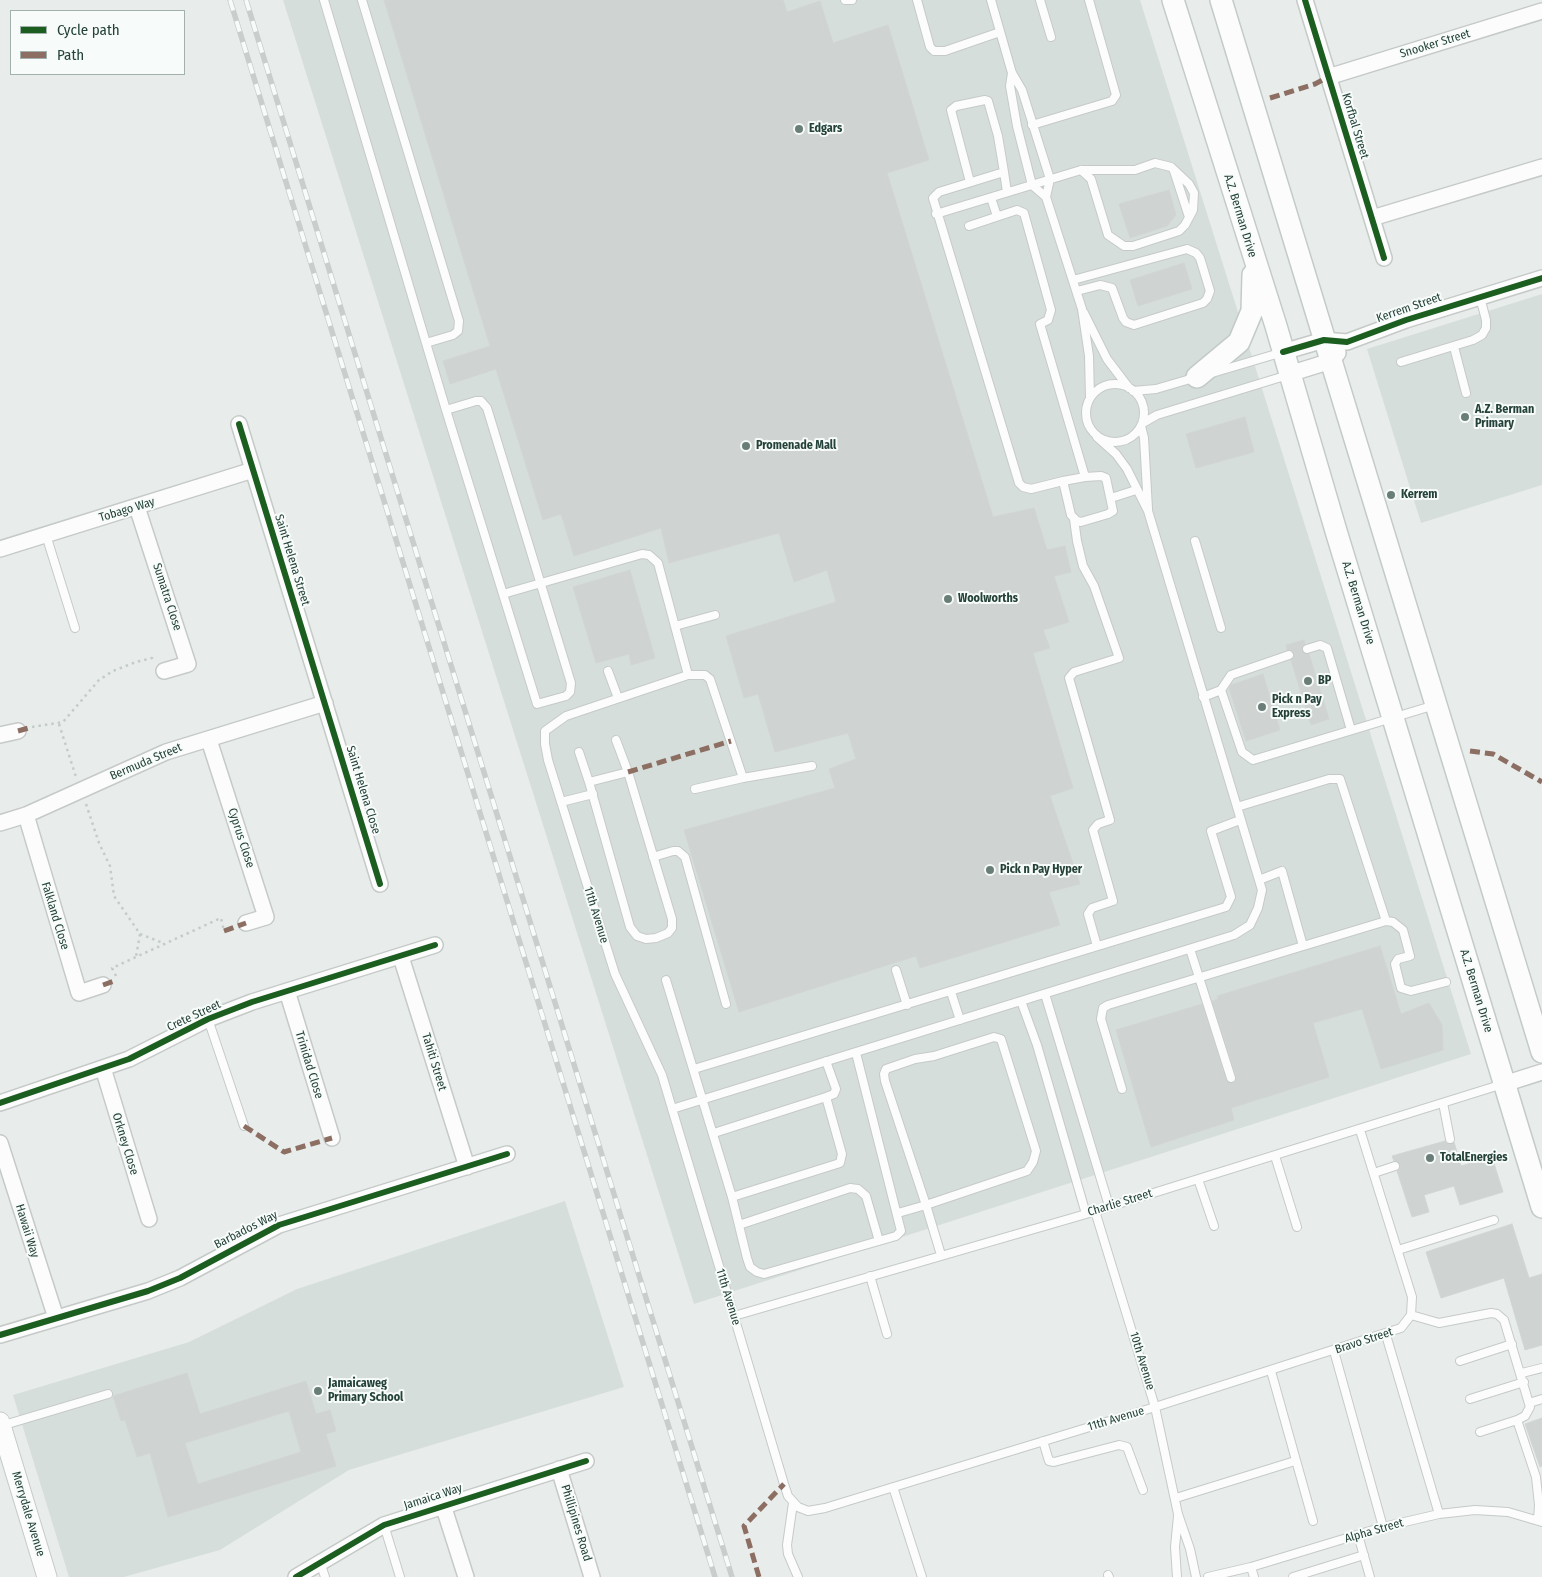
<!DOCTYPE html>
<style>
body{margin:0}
#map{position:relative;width:1542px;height:1577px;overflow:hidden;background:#e8edeb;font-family:"Fira Sans Condensed",sans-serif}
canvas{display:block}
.legend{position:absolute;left:10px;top:10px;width:175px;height:65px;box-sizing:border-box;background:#f7fbf9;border:1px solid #a3b1ad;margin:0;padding:6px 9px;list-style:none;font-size:15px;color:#24423a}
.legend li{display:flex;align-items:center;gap:10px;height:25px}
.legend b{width:25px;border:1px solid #a3b1ad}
</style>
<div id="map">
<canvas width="1542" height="1577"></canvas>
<ul class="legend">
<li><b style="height:6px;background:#1b5e20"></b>Cycle path</li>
<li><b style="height:6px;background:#8d6e63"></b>Path</li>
</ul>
</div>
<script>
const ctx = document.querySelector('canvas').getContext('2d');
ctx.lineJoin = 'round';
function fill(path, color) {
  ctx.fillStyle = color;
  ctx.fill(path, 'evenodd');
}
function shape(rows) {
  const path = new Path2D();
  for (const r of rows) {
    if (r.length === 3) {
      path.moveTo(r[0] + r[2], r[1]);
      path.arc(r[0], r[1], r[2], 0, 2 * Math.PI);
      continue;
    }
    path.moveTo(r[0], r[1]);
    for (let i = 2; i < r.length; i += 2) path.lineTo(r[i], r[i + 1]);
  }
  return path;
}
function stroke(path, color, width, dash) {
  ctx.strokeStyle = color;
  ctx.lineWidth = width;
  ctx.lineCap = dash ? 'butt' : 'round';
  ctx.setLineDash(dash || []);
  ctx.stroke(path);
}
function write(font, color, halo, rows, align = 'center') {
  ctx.font = font + ' "Fira Sans Condensed",sans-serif';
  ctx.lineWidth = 4;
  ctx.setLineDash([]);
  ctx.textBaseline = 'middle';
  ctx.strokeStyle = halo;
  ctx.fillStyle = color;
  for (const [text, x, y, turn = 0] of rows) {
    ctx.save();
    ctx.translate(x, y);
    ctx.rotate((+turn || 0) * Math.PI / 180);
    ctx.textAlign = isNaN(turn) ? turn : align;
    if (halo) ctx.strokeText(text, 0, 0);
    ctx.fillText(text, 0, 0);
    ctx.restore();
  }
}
fill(shape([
 [283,0,1140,0,1471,1054,694,1304],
 [1542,294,1542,485,1421,523,1367,349],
 [565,1201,624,1387,349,1470,220,1550,124,1577,69,1577,13,1395,189,1342,297,1289]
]), '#d6dedb');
const building = shape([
 [384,0,783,0,787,12,820,1,833,43,888,25,929,160,887,173,993,517,1034,508,1047,550,1065,546,1071,572,1054,576,1069,622,1043,630,1050,648,1033,653,1073,788,1050,796,1080,884,1049,892,1060,925,920,968,916,956,739,1012,684,830,835,788,829,769,856,759,848,733,775,752,758,694,744,698,726,636,836,602,827,570,794,582,779,533,669,563,661,528,574,556,561,514,543,520,496,369,450,384,443,361,490,346,384,0],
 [1169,190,1176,215,1167,226,1130,238,1119,204,1169,190],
 [1184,263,1192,289,1138,306,1130,280,1184,263],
 [1245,417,1254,452,1196,468,1186,434,1245,417],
 [630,570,655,658,631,665,629,654,596,663,573,587,630,570],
 [1304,640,1305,644,1302,650,1304,653,1309,654,1329,719,1311,725,1291,660,1294,654,1287,650,1286,645,1304,640],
 [1263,674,1280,730,1246,741,1229,688,1231,685,1263,674],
 [1380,946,1401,1014,1429,1003,1442,1025,1443,1050,1381,1069,1362,1009,1313,1023,1329,1077,1231,1108,1234,1120,1151,1147,1116,1030,1202,1004,1226,1080,1232,1083,1236,1076,1212,1001,1218,999,1217,996,1380,946],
 [1445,1141,1449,1144,1454,1142,1461,1166,1492,1157,1503,1192,1460,1205,1454,1186,1424,1195,1429,1212,1412,1217,1397,1171,1400,1164,1394,1161,1392,1156,1445,1141],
 [1512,1224,1529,1278,1542,1274,1542,1345,1525,1350,1504,1278,1441,1298,1426,1252,1512,1224],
 [187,1373,200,1414,306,1381,316,1414,330,1410,336,1431,326,1434,336,1466,168,1517,150,1453,137,1457,125,1420,121,1421,113,1396,187,1373],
 [289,1411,301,1452,198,1484,185,1443,289,1411],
 [1542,1418,1542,1466,1540,1467,1525,1424,1542,1418]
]);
fill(building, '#cfd4d2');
stroke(building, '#d1d6d4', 1);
const service = shape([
 [324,0,426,343,453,335,458,331,459,321,362,0],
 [845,0,852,0],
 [917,0,930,47,934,51,945,51,1000,32],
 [991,0,1012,73,1022,90,1050,179,1046,197,1082,309,1089,356,1090,398],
 [1040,0,1051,37],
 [1012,73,1010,86,1017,126,1032,185,1046,197],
 [1032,125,1112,101,1116,95,1089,0],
 [1174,171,1189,217],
 [1004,172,1007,192],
 [970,182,951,110,956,106,985,100,988,101,998,136,1004,172,939,192,933,198,1019,483,1023,487,1031,489,1063,481,1085,477,1101,476,1106,478,1113,511,1108,514,1081,522,1077,521,1071,515,1063,481],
 [991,198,997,216],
 [936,214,1081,170,1135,170,1155,163,1171,167,1189,184,1194,193,1193,210,1185,225,1179,231,1133,246,1124,246,1108,235,1091,179,1081,170],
 [969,226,1017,210,1024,213,1051,310,1048,320,1040,324,1085,477],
 [1073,280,1187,249,1196,253,1200,258,1210,291,1207,299,1203,303,1134,325,1126,322,1123,318,1112,288,1100,285,1077,291],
 [1084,313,1107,359,1129,388],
 [426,343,446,410],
 [1454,347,1466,393],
 [1401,362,1473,340,1482,335,1486,328,1486,320,1480,297],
 [1212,373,1283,352],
 [1115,413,29],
 [1133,391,1156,389,1197,377],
 [476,401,481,401,487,408,571,683,570,692,566,696,537,704,446,410,476,401],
 [1143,423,1157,415,1288,375],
 [1141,426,1144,438,1148,509],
 [1111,498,1136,490],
 [1074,519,1077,541,1083,566,1094,586,1119,658,1074,672,1069,678,1110,820,1098,824,1093,830,1113,901,1092,908,1088,914,1097,946],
 [46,535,75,628],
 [1195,541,1221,628],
 [503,594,642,554,649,555,658,563,688,675,705,675,710,679,743,778,812,766],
 [675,626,715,615],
 [1307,649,1320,645,1327,648,1351,730],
 [608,671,618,698],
 [688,675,566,716,545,731,545,744,548,760,615,974,662,1075,784,1484,788,1496,798,1507,808,1511,825,1508,1155,1407,1401,1328,1411,1315,1412,1297,1360,1130],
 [1221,690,1242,752,1253,760,1435,705],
 [1203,697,1221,690,1231,675,1289,655],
 [616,740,628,772,672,919,672,928,668,933,656,938,646,939,637,936,630,927,589,782,628,772],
 [579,752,589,782],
 [695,789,743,778],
 [561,802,593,794],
 [1237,807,1329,779,1340,779,1386,921],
 [653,857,673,851,678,851,685,857,726,1004],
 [1259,880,1282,871,1303,946],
 [1190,949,1231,1078],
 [896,970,907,1005],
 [666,980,732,1197,747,1258,750,1267,757,1272,764,1274,896,1236,901,1231,856,1053],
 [951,992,960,1020],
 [1045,994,1109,1206],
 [1021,1001,1037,1045,1086,1214],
 [208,1019,244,1126],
 [826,1061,836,1089,834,1094,826,1097],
 [694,1069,1226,907,1231,897,1211,831,1240,820],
 [1122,1089,1101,1019,1103,1008,1108,1005,1386,921,1393,922,1403,930,1410,956,1398,959,1395,964,1401,988,1411,991,1446,982],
 [1443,1103,1450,1139],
 [672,1109,1234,935,1250,925,1258,908,1262,890,1164,564,1148,511,1127,469,1116,454,1097,437],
 [714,1133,826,1097,842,1154,840,1163,732,1197],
 [1275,1156,1297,1227],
 [1374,1173,1395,1166],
 [1198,1179,1214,1226],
 [1095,1211,1155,1407,1178,1514,1190,1549,1196,1577],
 [898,1213,926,1205,1027,1171,1033,1162,1036,1151,1001,1039,994,1037,934,1056,915,1059,886,1069,884,1074,885,1081,926,1205,941,1255],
 [739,1225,850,1188,858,1189,866,1196,879,1241],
 [1398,1250,1494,1220],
 [870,1276,887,1334],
 [1411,1315,1439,1323,1491,1313,1497,1314,1504,1320,1530,1407,1525,1416,1517,1420,1480,1432],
 [734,1316,1086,1214,1503,1084],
 [1386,1335,1439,1514],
 [1334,1351,1383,1527],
 [1460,1361,1512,1344],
 [1271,1371,1313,1521],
 [1522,1373,1542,1368],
 [1470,1399,1524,1382],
 [1529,1403,1542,1399],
 [1517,1420,1536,1477,1539,1505,1538,1520],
 [1,1426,108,1394],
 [1043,1441,1049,1461,1054,1462,1119,1445,1127,1447,1143,1490],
 [893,1487,922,1577],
 [1176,1498,1295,1461],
 [793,1503,787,1545,788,1554,798,1577],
 [384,1525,400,1577],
 [1358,1535,1370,1577],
 [320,1562,325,1577],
 [1251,1567,1254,1577],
 [1108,1575,1109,1577],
 [1177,1577,1175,1547,1178,1516],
 [1208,1577,1251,1567,1383,1527,1439,1514,1475,1510,1508,1512,1542,1522],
 [1293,1577,1364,1555]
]);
const minor = shape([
 [1305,0,1384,258],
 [1328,77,1542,11],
 [1372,218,1542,167],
 [1283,352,1324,340,1347,342,1406,320,1542,278],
 [1289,374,1331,361,1338,353],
 [239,424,380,884],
 [137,507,188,664,164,671],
 [0,549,253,470],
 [0,735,18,731],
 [209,740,266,917,246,923],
 [26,815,79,993,103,985],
 [0,823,26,815,166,752,325,703],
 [401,957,467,1167],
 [287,991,332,1138],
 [103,1068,149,1219],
 [1504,1084,1542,1072],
 [0,1103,129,1059,208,1019,252,1002,435,945],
 [0,1143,56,1318],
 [0,1335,148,1291,180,1278,279,1225,507,1154],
 [559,1469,592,1577],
 [443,1505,466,1577],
 [296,1577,384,1525,586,1461]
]);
const tertiary = shape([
 [0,1422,47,1577]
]);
const secondary = shape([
 [1173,0,1276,326,1336,531,1542,1207],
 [1221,0,1542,1052],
 [1197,377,1239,342,1252,311,1253,275]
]);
stroke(service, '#c5cac8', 10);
stroke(minor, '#c5cac8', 18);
stroke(tertiary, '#c5cac8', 21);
stroke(secondary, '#c3cbc8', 24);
stroke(shape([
 [59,724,76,777],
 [32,727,63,722,99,680,113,671,136,662,152,658,153,661],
 [86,804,99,843,110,866,114,896,140,934,136,957],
 [140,934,163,943],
 [116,976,112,968,221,918,224,931]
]), '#c3ccca', 2.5, [2.5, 4]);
stroke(service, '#fcfcfc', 8);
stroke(minor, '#fcfcfc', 15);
stroke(tertiary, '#fcfcfc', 19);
stroke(secondary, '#fcfcfc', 21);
const rail = shape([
 [230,0,715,1577],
 [246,0,732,1577]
]);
stroke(rail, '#c9cdcc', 5.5);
stroke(rail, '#f7fbf9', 4, [11]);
stroke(shape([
 [1270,98,1315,84,1328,77],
 [18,731,32,727],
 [1470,751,1493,754,1542,782],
 [628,772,731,741],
 [224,931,246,923],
 [103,985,117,980],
 [244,1126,284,1152,332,1138],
 [759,1577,744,1526,784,1484]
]), '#8d6e63', 5, [10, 5]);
stroke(shape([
 [1305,0,1384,258],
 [1283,352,1324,340,1347,342,1406,320,1542,278],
 [239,424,380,884],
 [0,1103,129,1059,208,1019,252,1002,435,945],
 [0,1335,148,1291,180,1278,279,1225,507,1154],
 [296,1577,384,1525,586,1461]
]), '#1b5e20', 6);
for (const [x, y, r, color] of [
 [799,129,5,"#697e78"],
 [1465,417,5,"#697e78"],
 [746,446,5,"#697e78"],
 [1391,495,5,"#697e78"],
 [948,599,5,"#697e78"],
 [1308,681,5,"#697e78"],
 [1262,707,5,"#697e78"],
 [990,870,5,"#697e78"],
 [1430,1158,5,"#697e78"],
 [318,1391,5,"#697e78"]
]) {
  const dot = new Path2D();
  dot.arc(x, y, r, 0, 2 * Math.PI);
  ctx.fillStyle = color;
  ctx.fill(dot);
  stroke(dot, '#f7fbf9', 2);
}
write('12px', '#24423a', '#f7fbf9', [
 ["Snooker Street",1435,44,-17],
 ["Korfbal Street",1355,126,73],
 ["A.Z. Berman Drive",1240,216,73],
 ["Kerrem Street",1409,308,-19],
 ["Tobago Way",127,510,-17],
 ["Saint Helena Street",292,560,73],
 ["Sumatra Close",167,597,72],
 ["A.Z. Berman Drive",1358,603,73],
 ["Bermuda Street",146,762,-23],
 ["Saint Helena Close",363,790,73],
 ["Cyprus Close",241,838,72],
 ["11th Avenue",596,915,73],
 ["Falkland Close",55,916,73],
 ["A.Z. Berman Drive",1476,991,73],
 ["Crete Street",194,1016,-25],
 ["Tahiti Street",434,1062,73],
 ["Trinidad Close",309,1065,73],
 ["Orkney Close",125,1144,73],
 ["Charlie Street",1120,1203,-17],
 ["Barbados Way",246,1230,-27],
 ["Hawaii Way",27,1231,73],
 ["11th Avenue",728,1297,73],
 ["Bravo Street",1364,1341,-18],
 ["10th Avenue",1142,1361,73],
 ["11th Avenue",1116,1419,-17],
 ["Jamaica Way",433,1497,-18],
 ["Merrydale Avenue",28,1514,73],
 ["Phillipines Road",576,1523,73],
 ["Alpha Street",1374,1531,-16]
]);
write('bold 12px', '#24423a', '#f7fbf9', [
 ["Edgars",809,129],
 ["A.Z. Berman",1475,410],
 ["Primary",1475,424],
 ["Promenade Mall",756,446],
 ["Kerrem",1401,495],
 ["Woolworths",958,599],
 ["BP",1318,681],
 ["Pick n Pay",1272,700],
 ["Express",1272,714],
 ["Pick n Pay Hyper",1000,870],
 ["TotalEnergies",1440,1158],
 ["Jamaicaweg",328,1384],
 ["Primary School",328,1398]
], 'left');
</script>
